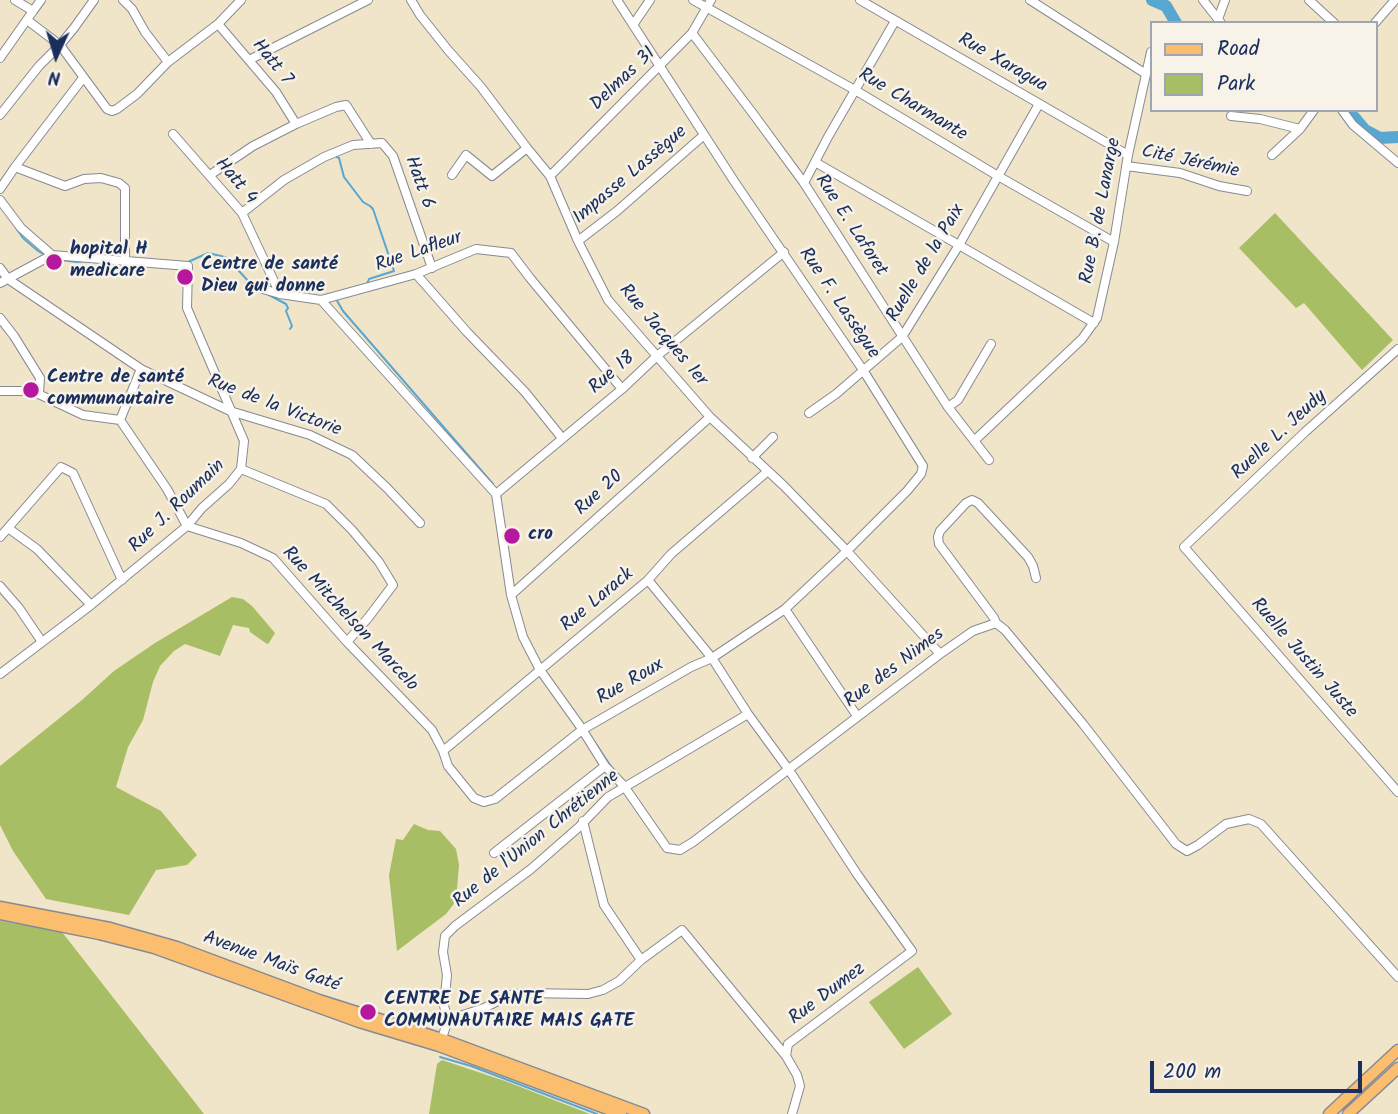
<!DOCTYPE html>
<meta charset="utf-8">
<style>
body{margin:0}
#map{position:relative;width:1398px;height:1114px;overflow:hidden;background:#f0e4c9;font-family:Kalam,sans-serif}
canvas{display:block}
.legend{position:absolute;left:1150px;top:21px;width:228px;height:91px;box-sizing:border-box;background:#f7f3e8;border:2px solid #9fa5b1;margin:0;padding:9px 12px;list-style:none;font-size:21px;color:#1b2f5e}
.legend li{display:flex;align-items:center;gap:14px;height:35px}
.legend b{width:35px;border:2px solid #9fa5b1}
.north{position:absolute;left:21px;top:21px;width:70px;height:70px;-webkit-text-stroke:5px #f7f3e8;paint-order:stroke;rotate:184deg;font-size:19px;font-weight:700;line-height:28px;text-align:center;color:#1b2f5e}
.north::after{content:'';display:block;margin:auto;width:24px;height:32px;background:#1b2f5e;clip-path:polygon(50% 0,100% 100%,50% 72%,0 100%)}
.scale{position:absolute;left:1150px;top:1061px;width:212px;height:32px;box-sizing:border-box;border:4px solid #1b2f5e;border-top:0;padding-left:9px;font-size:21px;line-height:24px;white-space:nowrap;color:#1b2f5e;-webkit-text-stroke:5px #f7f3e8;paint-order:stroke}
</style>
<div id="map">
<canvas width="1398" height="1114"></canvas>
<ul class="legend">
<li><b style="height:9px;background:#fbbe6e"></b>Road</li>
<li><b style="height:19px;background:#a7be64"></b>Park</li>
</ul>
<div class="north">N</div>
<div class="scale">200 m</div>
</div>
<script>
const ctx = document.querySelector('canvas').getContext('2d');
ctx.lineJoin = 'round';
function fill(path, color) {
  ctx.fillStyle = color;
  ctx.fill(path, 'evenodd');
}
function shape(rows) {
  const path = new Path2D();
  for (const r of rows) {
    path.moveTo(r[0], r[1]);
    for (let i = 2; i < r.length; i += 2) path.lineTo(r[i], r[i + 1]);
  }
  return path;
}
function stroke(path, color, width, dash) {
  ctx.strokeStyle = color;
  ctx.lineWidth = width;
  ctx.lineCap = dash ? 'butt' : 'round';
  ctx.setLineDash(dash || []);
  ctx.stroke(path);
}
function write(font, color, halo, rows, align = 'center') {
  ctx.font = font + ' Kalam,sans-serif';
  ctx.lineWidth = 5;
  ctx.setLineDash([]);
  ctx.textBaseline = 'middle';
  ctx.strokeStyle = halo;
  ctx.fillStyle = color;
  for (const [text, x, y, turn = 0] of rows) {
    ctx.save();
    ctx.translate(x, y);
    ctx.rotate((+turn || 0) * Math.PI / 180);
    ctx.textAlign = isNaN(turn) ? turn : align;
    if (halo) ctx.strokeText(text, 0, 0);
    ctx.fillText(text, 0, 0);
    ctx.restore();
  }
}
fill(shape([
 [1275,213,1393,340,1362,370,1304,303,1296,308,1239,248],
 [232,597,243,599,252,606,275,633,269,643,267,644,250,632,249,628,233,625,220,656,185,644,174,651,160,666,153,682,143,720,128,747,116,787,161,811,197,855,187,865,156,870,129,915,46,899,13,851,0,825,0,766,82,700,114,671,155,643],
 [414,824,428,830,440,831,456,849,459,865,456,901,446,914,397,951,389,875,396,839,403,840],
 [0,921,62,932,204,1114,0,1114],
 [918,967,952,1014,904,1049,869,1002],
 [442,1060,505,1081,590,1114,429,1114,437,1064]
]), '#a7be64');
stroke(shape([
 [337,157,339,158,344,177,363,202,370,206,373,209,394,271,369,279,367,284],
 [16,228,23,238,38,251,45,255],
 [61,260,77,262,86,261],
 [188,262,208,253,221,256,227,258,250,283],
 [269,295,286,304,288,308,286,311,292,326,290,329],
 [336,299,343,311,493,484],
 [500,494,502,509],
 [596,744,614,771],
 [440,1057,471,1066,597,1114]
]), '#57a7d1', 2);
stroke(shape([
 [1152,0,1166,6,1176,23],
 [1345,110,1355,118,1365,130,1380,138,1398,137]
]), '#57a7d1', 12);
const minor = shape([
 [123,0,132,9,145,32,168,62],
 [411,0,420,15,448,50,481,87,527,148,550,176,578,241,608,300,710,417,784,486,847,551,940,654],
 [693,0,855,90,998,176,1114,242],
 [860,0,1128,155],
 [1030,0,1146,74],
 [1203,0,1221,23],
 [1309,0,1334,23],
 [33,11,41,0],
 [1218,19,1225,0],
 [27,20,60,45,107,109,112,111,117,109,137,94,168,62,218,24,241,0],
 [1375,23,1395,0],
 [218,24,276,92,296,124],
 [633,25,650,0],
 [692,33,754,115,804,183,948,407,989,460],
 [0,58,33,11,15,0],
 [249,60,368,0],
 [1342,110,1353,125,1398,163],
 [0,115,39,66,60,45,74,28,94,0],
 [1231,116,1260,119,1300,129],
 [173,134,242,213,280,294],
 [1272,155,1300,129,1314,110],
 [815,162,1094,323],
 [1126,166,1180,173,1219,186,1247,191],
 [15,167,65,186,84,179,101,178,119,183,125,188,125,262],
 [210,175,253,146,296,124,336,107,346,105,371,144],
 [452,175,466,155,492,176,527,148],
 [550,176,692,33,711,0],
 [804,183,828,137,895,21],
 [0,189,15,167,83,78],
 [0,200,21,228,52,255],
 [242,213,284,180,324,157,353,145,382,143,393,156,432,268],
 [578,241,617,211,704,135],
 [0,268,8,279,141,369,230,411,310,435,352,455,387,488,420,523],
 [416,274,467,332,525,392,562,438],
 [0,283,52,255,188,266,187,308,244,441,241,469,229,484,202,508,187,526,91,605,0,674],
 [249,285,280,294,321,300,416,274,476,249,511,253,530,278,622,389],
 [321,300,496,494],
 [0,318,14,336,40,378,39,393],
 [1398,349,1305,432,1184,547,1398,792],
 [141,369,120,420,167,489,187,526,241,543,273,558,347,642,432,730,443,751,448,766,474,798,484,802,495,799,582,730,691,667,712,658,785,609,847,551,907,491,921,474,923,466,863,370,734,181,617,0],
 [0,391,32,391,83,415,120,420],
 [948,407,958,400,991,344],
 [809,413,836,394,902,337,959,245,1039,104],
 [974,441,1082,339,1097,318,1114,242,1128,155,1151,52],
 [752,458,773,437],
 [241,469,326,504,352,530,379,562,393,585,368,618,347,642],
 [496,494,511,595,523,637,540,670,580,726,605,766,624,786,667,848,680,850,693,842,940,654,973,631,996,623,1005,630,1083,724,1176,844,1187,851,1198,845,1226,824,1249,819,1261,824,1398,977],
 [496,494,622,389,657,356,784,252],
 [8,528,37,549,91,605],
 [0,537,61,467,73,473,122,580],
 [648,580,712,658,748,714,789,770,857,874,912,951,788,1044,786,1056,797,1075,800,1086,792,1114],
 [0,586,19,608,42,642],
 [511,595,710,417],
 [785,609,857,716],
 [996,623,994,618,939,544,938,537,940,531,966,503,972,500,978,503,1028,557,1033,566,1036,578],
 [443,751,648,580,671,554,768,471],
 [583,821,604,905,641,960],
 [494,853,605,766],
 [448,1020,484,1008,510,995,523,993,588,994,603,990,619,981,641,960,682,930,786,1056],
 [440,1044,448,1020,444,1006,447,975,443,952,445,936,455,926,531,869,579,827,608,797,748,714]
]);
const major = shape([
 [0,907,110,928,177,947,319,1000,442,1039,644,1114],
 [0,914,99,934,154,948,359,1022,439,1046,621,1114],
 [1329,1114,1398,1050],
 [1348,1114,1398,1068]
]);
stroke(minor, '#868a94', 10);
stroke(major, '#868a94', 13);
stroke(minor, '#fff', 8);
stroke(major, '#fbbe6e', 10);
for (const [x, y, r, color] of [
 [54,262,9,"#b5179e"],
 [185,277,9,"#b5179e"],
 [31,390,9,"#b5179e"],
 [512,536,9,"#b5179e"],
 [368,1012,9,"#b5179e"]
]) {
  const dot = new Path2D();
  dot.arc(x, y, r, 0, 2 * Math.PI);
  ctx.fillStyle = color;
  ctx.fill(dot);
  stroke(dot, '#f7f3e8', 2.5);
}
write('19px', '#1b2f5e', '#f7f3e8', [
 ["Hatt 7",271,63,51],
 ["Rue Xaragua",1002,64,30],
 ["Delmas 31",624,80,-44],
 ["Rue Charmante",912,106,31],
 ["Cité Jérémie",1190,163,12],
 ["Impasse Lassègue",631,176,-40],
 ["Hatt 4",235,182,50],
 ["Hatt 6",418,183,70],
 ["Rue B. de Lanarge",1102,211,-79],
 ["Rue E. Laforet",850,226,57],
 ["Rue Lafleur",419,253,-19],
 ["Ruelle de la Paix",927,264,-59],
 ["Rue F. Lassègue",838,304,56],
 ["Rue Jacques 1er",662,336,50],
 ["Rue 18",613,374,-41],
 ["Rue de la Victorie",274,407,21],
 ["Ruelle L. Jeudy",1280,436,-43],
 ["Rue 20",600,494,-42],
 ["Rue J. Roumain",178,507,-44],
 ["Rue Larack",598,601,-40],
 ["Rue Mitchelson Marcelo",349,620,47],
 ["Ruelle Justin Juste",1303,659,49],
 ["Rue des Nimes",895,669,-37],
 ["Rue Roux",631,683,-30],
 ["Rue de l'Union Chrétienne",537,840,-39],
 ["Avenue Maïs Gaté",271,963,20],
 ["Rue Dumez",828,995,-37]
]);
write('bold 19px', '#1b2f5e', '#f7f3e8', [
 ["hopital H",70,251],
 ["medicare",70,273],
 ["Centre de santé",201,266],
 ["Dieu qui donne",201,288],
 ["Centre de santé",47,379],
 ["communautaire",47,401],
 ["cro",528,536],
 ["CENTRE DE SANTE",384,1001],
 ["COMMUNAUTAIRE MAIS GATE",384,1023]
], 'left');
</script>
